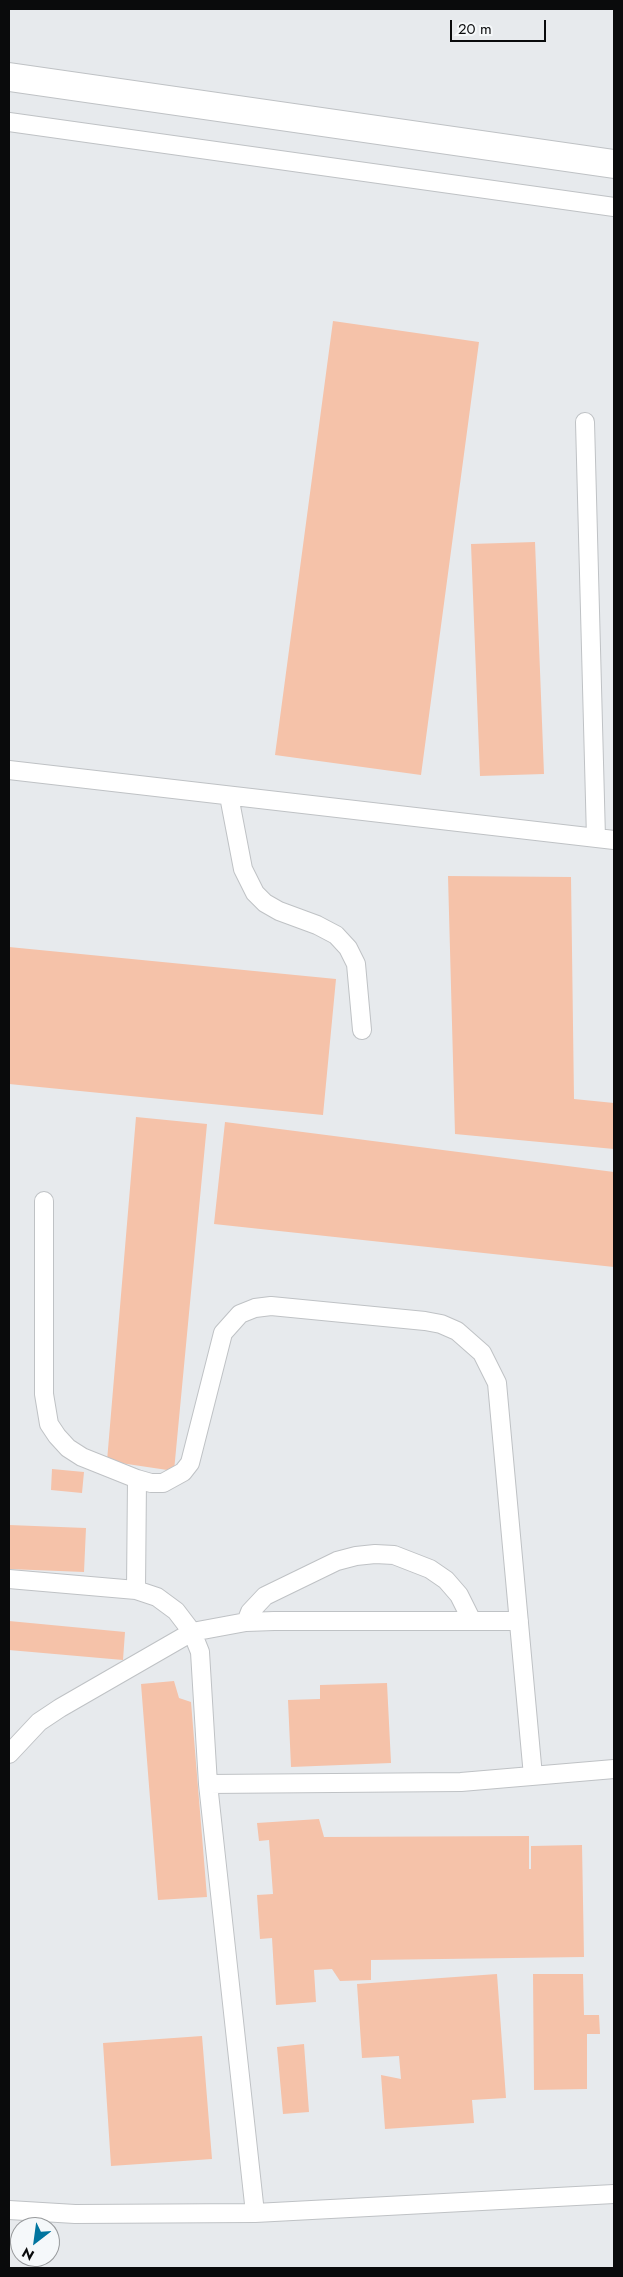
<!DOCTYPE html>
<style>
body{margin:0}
#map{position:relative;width:623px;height:2277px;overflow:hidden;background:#e7eaed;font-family:Jost,sans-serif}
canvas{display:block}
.frame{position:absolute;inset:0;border:10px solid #0a0b0c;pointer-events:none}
.north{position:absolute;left:10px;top:2217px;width:50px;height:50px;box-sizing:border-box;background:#f5f8fa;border:1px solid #97999b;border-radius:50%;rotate:210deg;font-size:14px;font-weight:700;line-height:20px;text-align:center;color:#0a0b0c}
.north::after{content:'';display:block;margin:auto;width:18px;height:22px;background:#01759f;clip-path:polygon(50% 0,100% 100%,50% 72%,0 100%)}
.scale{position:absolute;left:450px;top:20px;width:96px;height:22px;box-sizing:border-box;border:2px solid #0a0b0c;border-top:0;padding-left:6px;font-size:15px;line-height:18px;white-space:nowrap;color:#0a0b0c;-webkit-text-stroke:4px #f5f8fa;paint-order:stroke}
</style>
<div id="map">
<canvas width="623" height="2277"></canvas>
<div class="frame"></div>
<div class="north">N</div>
<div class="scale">20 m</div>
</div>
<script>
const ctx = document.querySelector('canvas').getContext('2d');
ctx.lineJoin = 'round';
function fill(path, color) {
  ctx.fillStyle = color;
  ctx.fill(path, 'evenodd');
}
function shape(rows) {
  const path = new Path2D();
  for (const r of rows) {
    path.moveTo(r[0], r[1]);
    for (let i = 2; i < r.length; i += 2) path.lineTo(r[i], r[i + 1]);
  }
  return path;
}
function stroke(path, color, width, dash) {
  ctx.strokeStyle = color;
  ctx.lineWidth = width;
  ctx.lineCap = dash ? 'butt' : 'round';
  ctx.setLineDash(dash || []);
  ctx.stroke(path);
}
fill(shape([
 [333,321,479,342,421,775,275,755],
 [535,542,544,774,480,776,471,544],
 [448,876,571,877,574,1099,614,1103,614,1149,455,1134],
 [9,947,336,979,323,1115,9,1084],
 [136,1117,207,1124,174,1471,107,1461],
 [225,1122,614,1172,614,1267,214,1224],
 [52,1469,84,1472,82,1493,51,1490],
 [9,1525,86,1528,84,1572,9,1569],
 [9,1621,125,1632,123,1660,9,1650],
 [174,1681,179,1698,191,1702,207,1897,158,1900,141,1684],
 [387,1683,391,1763,291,1767,288,1700,320,1699,320,1685],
 [319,1819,324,1837,529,1836,529,1869,531,1869,531,1846,582,1845,584,1957,371,1960,371,1980,340,1981,332,1969,314,1970,316,2002,276,2005,272,1938,260,1939,257,1895,273,1894,269,1840,259,1841,257,1823],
 [497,1974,506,2098,472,2100,474,2123,385,2129,381,2075,401,2079,399,2056,362,2058,357,1984],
 [533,1974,583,1974,584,2015,599,2015,600,2034,587,2034,587,2089,534,2090],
 [202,2036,212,2159,111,2166,103,2043],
 [304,2044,309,2112,283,2114,277,2047]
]), '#f5c2a9');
const service = shape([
 [9,122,614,207],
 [585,422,596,838],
 [9,770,614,840],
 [229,796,243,869,255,893,265,903,279,911,317,925,336,935,348,948,356,964,362,1030],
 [44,1201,44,1394,49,1424,57,1436,68,1448,82,1457,137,1479,151,1483,163,1483,183,1472,190,1463,223,1333,240,1314,255,1308,271,1306,425,1321,441,1324,457,1331,482,1353,497,1383,533,1776],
 [9,1579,136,1590,157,1597,176,1611,192,1632,200,1652,208,1784,255,2213,75,2214,9,2210],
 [136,1590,137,1479],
 [246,1622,250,1612,265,1596,337,1561,356,1556,375,1554,394,1555,430,1569,446,1580,459,1595,472,1621],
 [9,1754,39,1722,60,1708,192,1632,246,1622,274,1621,519,1621],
 [208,1784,461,1782,614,1769],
 [255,2213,614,2194]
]);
const minor = shape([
 [9,77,614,164]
]);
stroke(service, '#bfc2c5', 20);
stroke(minor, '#bfc2c5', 30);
stroke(service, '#fff', 18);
stroke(minor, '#fff', 28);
</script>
